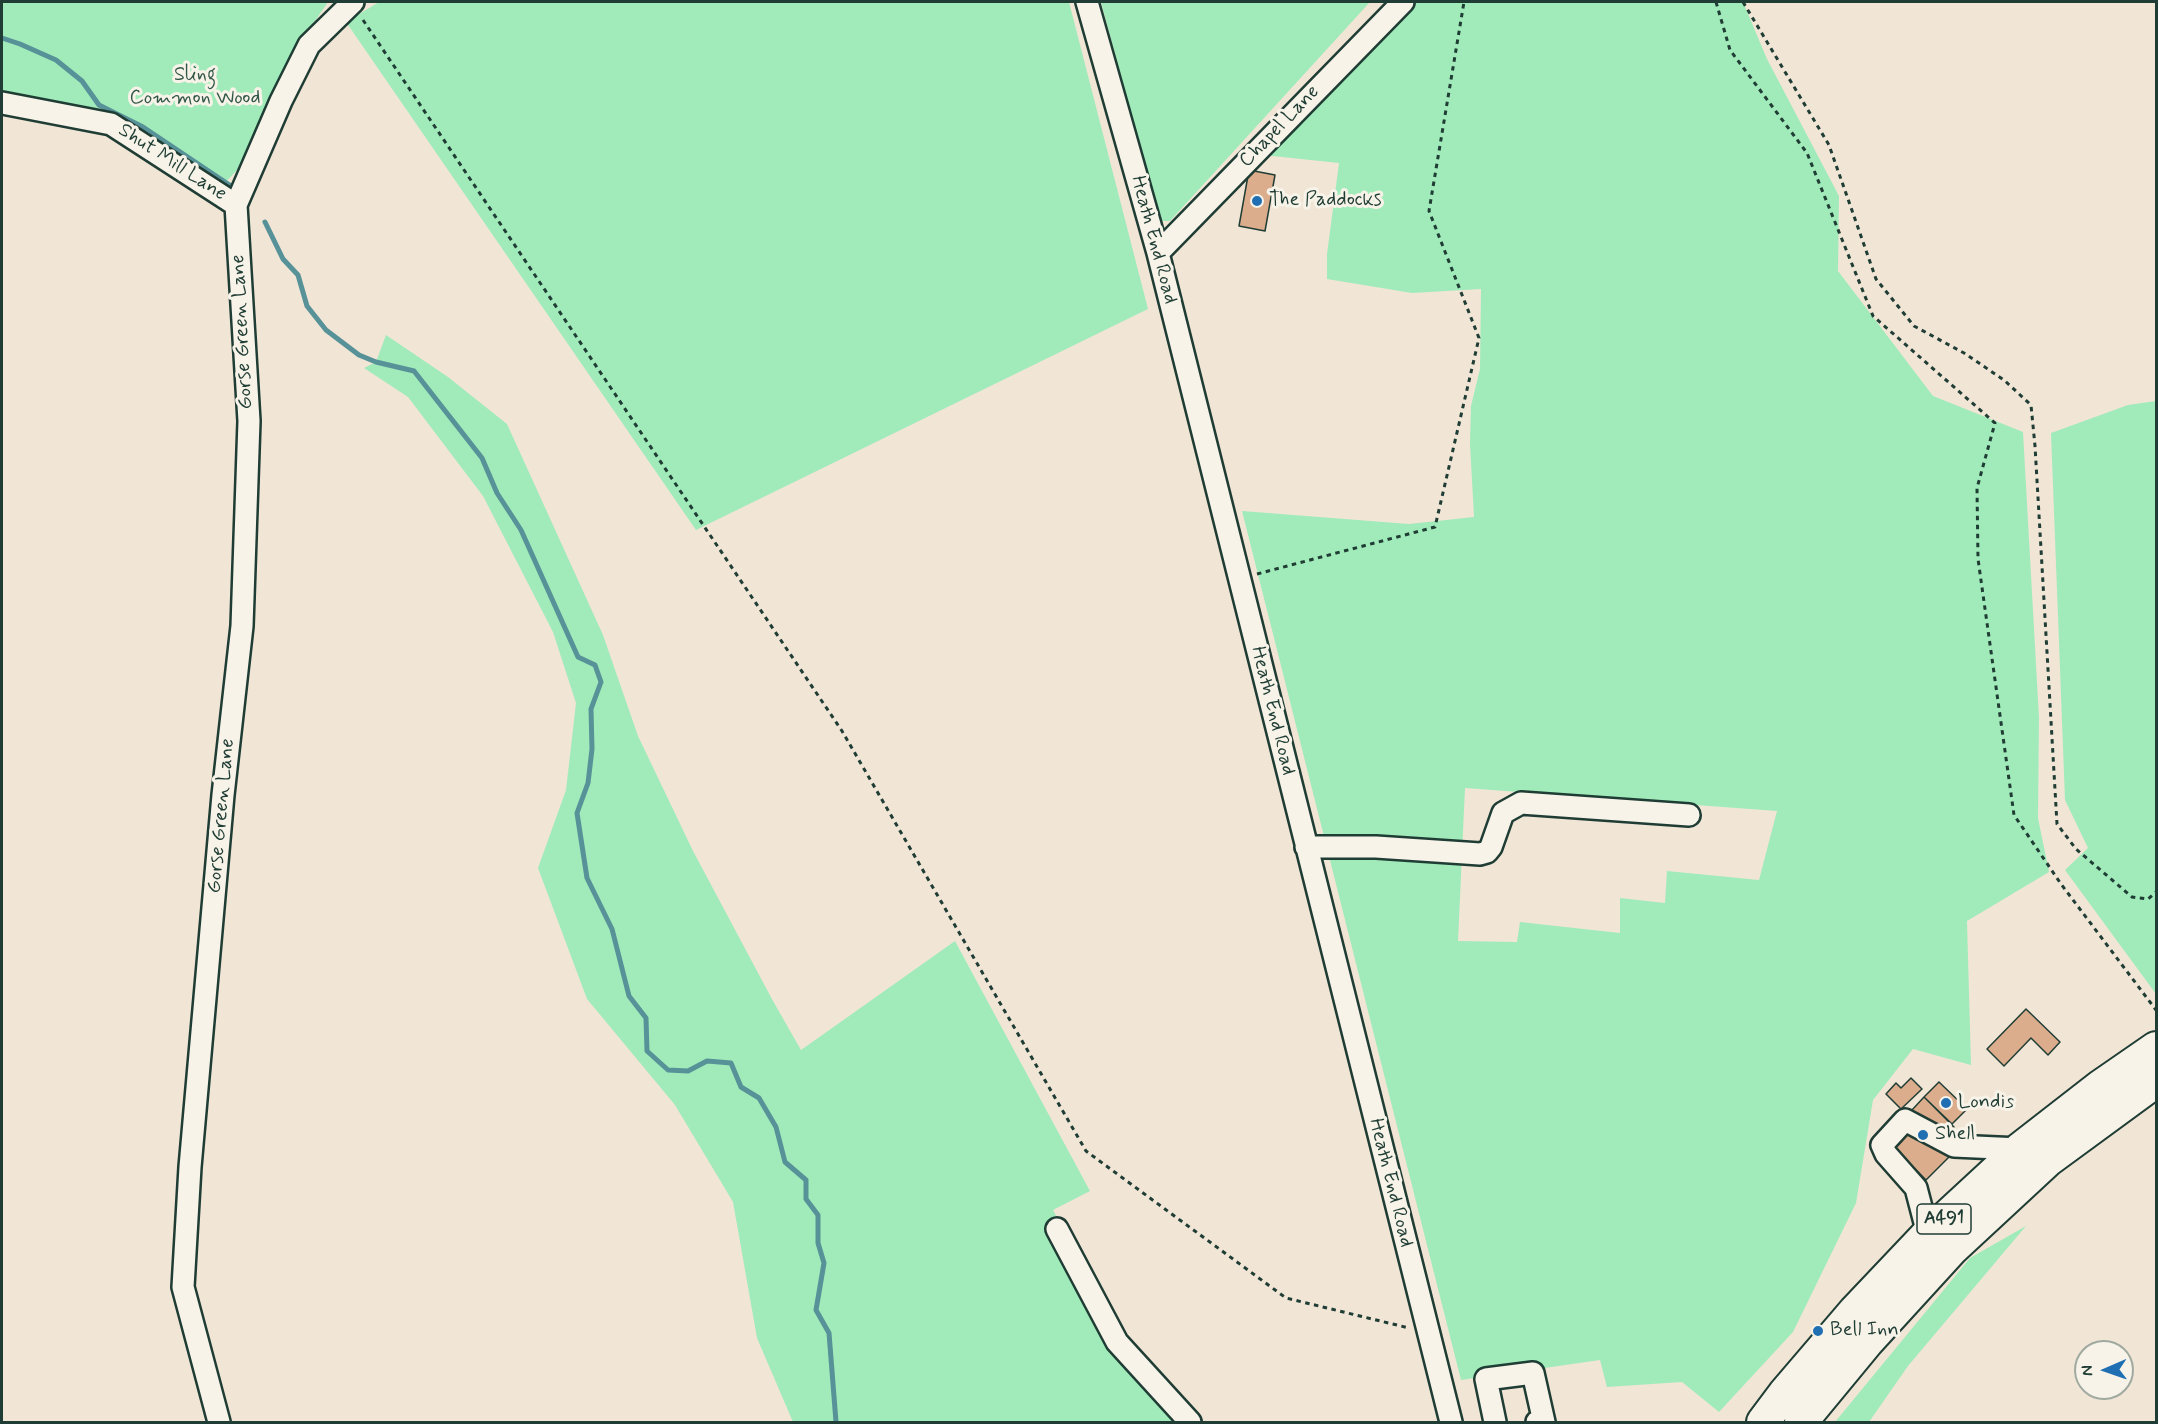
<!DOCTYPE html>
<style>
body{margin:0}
#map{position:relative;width:2158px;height:1424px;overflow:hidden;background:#f1e5d6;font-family:Mynerve,sans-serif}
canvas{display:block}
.frame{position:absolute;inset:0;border:3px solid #1f3d34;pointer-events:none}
.north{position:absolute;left:2074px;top:1340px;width:60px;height:60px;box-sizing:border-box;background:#f7f3e8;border:2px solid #a1aaa0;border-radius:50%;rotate:268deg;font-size:16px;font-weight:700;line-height:24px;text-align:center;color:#1f3d34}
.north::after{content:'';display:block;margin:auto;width:21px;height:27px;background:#1f6fb2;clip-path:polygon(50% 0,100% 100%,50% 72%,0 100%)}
</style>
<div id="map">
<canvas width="2158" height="1424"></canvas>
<div class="frame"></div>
<div class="north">N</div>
</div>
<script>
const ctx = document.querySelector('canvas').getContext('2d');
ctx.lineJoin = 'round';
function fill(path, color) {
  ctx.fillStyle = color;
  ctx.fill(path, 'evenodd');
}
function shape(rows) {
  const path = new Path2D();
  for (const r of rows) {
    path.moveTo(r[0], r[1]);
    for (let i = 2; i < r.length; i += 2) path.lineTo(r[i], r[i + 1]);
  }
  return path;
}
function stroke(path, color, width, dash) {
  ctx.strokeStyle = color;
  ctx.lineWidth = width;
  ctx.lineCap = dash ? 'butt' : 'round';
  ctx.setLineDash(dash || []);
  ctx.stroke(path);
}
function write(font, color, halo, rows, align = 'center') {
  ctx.font = font + ' Mynerve,sans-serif';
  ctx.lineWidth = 6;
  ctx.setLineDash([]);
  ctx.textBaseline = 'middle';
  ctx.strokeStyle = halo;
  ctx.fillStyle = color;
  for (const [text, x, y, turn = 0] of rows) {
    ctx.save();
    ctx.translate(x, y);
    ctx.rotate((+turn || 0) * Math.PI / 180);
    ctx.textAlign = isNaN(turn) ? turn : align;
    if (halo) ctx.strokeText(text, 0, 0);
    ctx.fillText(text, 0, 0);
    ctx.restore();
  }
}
fill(shape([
 [2,2,328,2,292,55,239,168,222,186,108,117,2,98],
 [379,2,1069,2,1148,309,696,530,346,22],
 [1101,2,1370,2,1170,221,1160,221],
 [1413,2,1743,2,1767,59,1839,196,1838,271,1933,396,2023,432,2039,718,2038,818,2049,872,1967,921,1971,1065,1913,1049,1873,1100,1856,1203,1793,1332,1719,1412,1682,1382,1607,1387,1600,1360,1461,1380,1242,511,1409,524,1474,517,1470,444,1471,406,1480,369,1481,289,1412,293,1327,279,1327,254,1339,163,1263,155],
 [1465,788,1777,811,1759,880,1667,871,1665,903,1620,898,1620,933,1520,922,1517,942,1458,941],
 [386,335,448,377,507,424,603,635,638,736,693,851,773,1001,801,1050,955,941,1090,1191,1053,1210,1126,1349,1202,1422,793,1422,757,1338,733,1202,675,1105,587,999,538,868,566,790,576,703,553,632,483,496,408,397,364,368,376,362],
 [2156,401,2156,994,2065,870,2088,848,2065,800,2051,433,2128,405],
 [2026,1226,1908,1366,1869,1422,1835,1422,1970,1258]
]), '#a1ebba');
stroke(shape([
 [2,38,20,44,56,60,82,81,99,105,143,127,231,186],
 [265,222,283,259,298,275,307,306,326,330,359,355,376,362,414,371,482,458,497,493,521,530,578,657,595,665,601,682,591,709,592,749,588,783,577,813,587,878,612,929,629,996,646,1018,647,1051,668,1070,688,1071,707,1061,731,1063,741,1087,759,1098,776,1127,785,1162,806,1180,806,1199,818,1215,818,1243,824,1263,816,1310,829,1333,836,1422]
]), '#579298', 5);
const building = shape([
 [1249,170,1275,175,1265,231,1239,226,1249,170],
 [2026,1009,2060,1042,2048,1055,2031,1038,2004,1066,1987,1049,2026,1009],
 [1911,1078,1922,1089,1901,1109,1886,1094,1896,1083,1901,1088,1911,1078],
 [1939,1082,1967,1109,1952,1124,1924,1097,1939,1082],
 [1924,1097,1954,1127,1937,1143,1950,1156,1926,1180,1891,1145,1918,1117,1912,1110,1924,1097]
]);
fill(building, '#dbad8c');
stroke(building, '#1f3d34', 1.5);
const minor = shape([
 [1087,2,1158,253,1451,1422],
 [2,103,111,124,236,205],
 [1158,253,1403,2],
 [1306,847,1376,847,1480,854,1487,852,1491,847,1503,813,1521,803,1689,815],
 [1057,1229,1117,1342,1190,1422],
 [1928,1234,1916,1188,1886,1154,1882,1145,1905,1120,1954,1146,2020,1149],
 [219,1422,183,1287,190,1167,223,795,242,626,249,421,236,205,281,101,309,45,353,2],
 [1495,1422,1486,1379,1533,1373,1544,1422,1537,1422]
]);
const highway = shape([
 [1763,1422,1784,1394,1855,1311,1928,1234,2020,1149,2101,1086,2156,1048],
 [1801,1422,1867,1342,1952,1249,2048,1160,2156,1081]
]);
stroke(minor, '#1f3d34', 26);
stroke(highway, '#1f3d34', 36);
stroke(shape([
 [1716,2,1730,50,1807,153,1873,316,1995,423,1977,488,1978,559,2014,815,2061,884,2156,1010],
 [1743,2,1829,145,1876,279,1914,326,1964,353,2004,380,2031,405,2035,446,2057,824,2076,849,2132,897,2148,899,2156,892],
 [363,20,842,731,1086,1151,1286,1298,1409,1328],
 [1257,574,1435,527,1479,338,1429,211,1464,2]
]), '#1f3d34', 3, [4.5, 4.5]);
stroke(minor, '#f7f3e8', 21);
stroke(highway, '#f7f3e8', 32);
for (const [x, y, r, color] of [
 [1257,201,6,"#1f6fb2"],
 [1946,1103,6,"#1f6fb2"],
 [1923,1135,6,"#1f6fb2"],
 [1818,1331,6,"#1f6fb2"]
]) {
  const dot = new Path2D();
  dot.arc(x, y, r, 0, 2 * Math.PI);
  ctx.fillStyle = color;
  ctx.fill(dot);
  stroke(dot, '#f7f3e8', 2);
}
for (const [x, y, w] of [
 [1944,1219,54]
]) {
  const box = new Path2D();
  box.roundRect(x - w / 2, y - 15, w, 30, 4.5);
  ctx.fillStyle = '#f7f3e8';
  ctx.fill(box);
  stroke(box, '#1f3d34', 1.5);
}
write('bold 18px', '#1f3d34', null, [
 ["A491",1944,1219]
]);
write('20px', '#325748', '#f7f3e8', [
 ["Sling",195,76],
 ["Common Wood",195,99]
]);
write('20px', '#1f3d34', '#f7f3e8', [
 ["Chapel Lane",1280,127,-46],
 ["Shut Mill Lane",172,163,33],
 ["Heath End Road",1153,240,75],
 ["Gorse Green Lane",243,332,-93],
 ["Heath End Road",1272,711,76],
 ["Gorse Green Lane",222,816,-85],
 ["Heath End Road",1390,1183,76]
]);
write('20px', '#1f3d34', '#f7f3e8', [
 ["The Paddocks",1269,201],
 ["Londis",1958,1103],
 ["Shell",1935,1135],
 ["Bell Inn",1830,1331]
], 'left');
</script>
